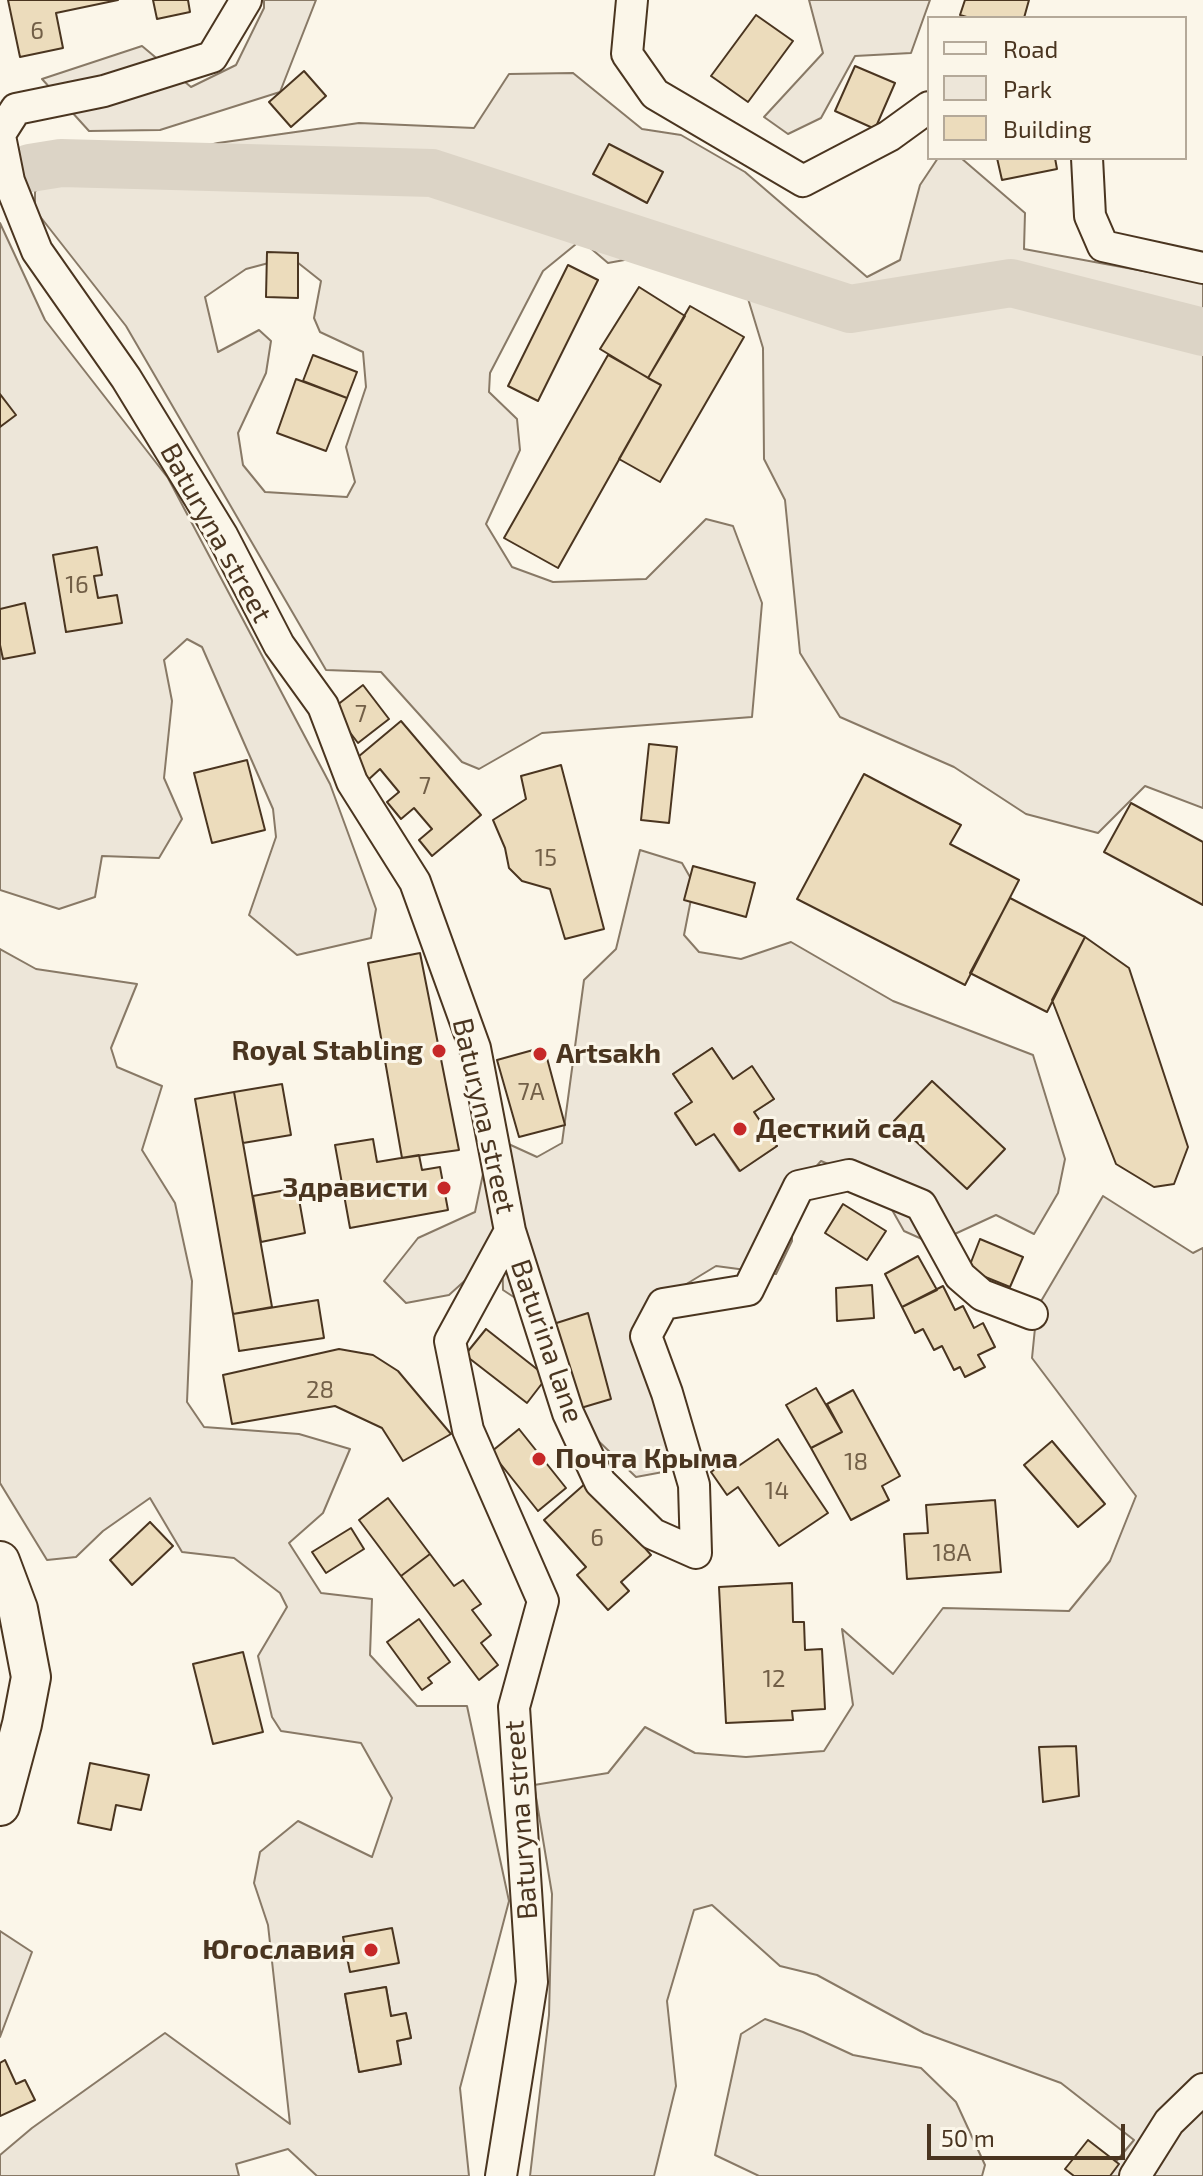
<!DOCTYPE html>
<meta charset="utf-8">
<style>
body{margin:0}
#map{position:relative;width:1203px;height:2176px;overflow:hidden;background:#fbf6e9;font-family:"Exo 2",sans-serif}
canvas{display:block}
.legend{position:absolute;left:927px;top:16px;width:260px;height:144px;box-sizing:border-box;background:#fbf6e9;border:2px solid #b4a999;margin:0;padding:10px 14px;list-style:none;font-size:24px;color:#4a3520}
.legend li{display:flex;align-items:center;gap:16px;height:40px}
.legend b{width:40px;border:2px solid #b4a999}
.scale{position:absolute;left:927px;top:2124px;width:198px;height:36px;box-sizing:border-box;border:4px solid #4a3520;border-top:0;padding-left:10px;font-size:24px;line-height:28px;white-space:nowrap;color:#4a3520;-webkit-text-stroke:6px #fbf6e9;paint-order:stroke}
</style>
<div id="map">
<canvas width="1203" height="2176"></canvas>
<ul class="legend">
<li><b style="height:10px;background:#fbf6e9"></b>Road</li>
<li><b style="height:22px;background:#ede6d9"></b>Park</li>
<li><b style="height:22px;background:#ecdcbc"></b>Building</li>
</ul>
<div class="scale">50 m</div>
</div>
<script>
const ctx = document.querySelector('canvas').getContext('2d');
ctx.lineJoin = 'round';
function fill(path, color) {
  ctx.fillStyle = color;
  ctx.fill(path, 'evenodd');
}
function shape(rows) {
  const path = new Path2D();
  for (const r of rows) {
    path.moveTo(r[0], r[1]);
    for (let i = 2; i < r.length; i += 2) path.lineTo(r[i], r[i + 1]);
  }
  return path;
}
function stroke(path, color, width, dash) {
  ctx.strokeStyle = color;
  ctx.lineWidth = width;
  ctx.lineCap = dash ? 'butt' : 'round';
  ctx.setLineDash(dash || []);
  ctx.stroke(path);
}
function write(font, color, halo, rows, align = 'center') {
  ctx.font = font + ' "Exo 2",sans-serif';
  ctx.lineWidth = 6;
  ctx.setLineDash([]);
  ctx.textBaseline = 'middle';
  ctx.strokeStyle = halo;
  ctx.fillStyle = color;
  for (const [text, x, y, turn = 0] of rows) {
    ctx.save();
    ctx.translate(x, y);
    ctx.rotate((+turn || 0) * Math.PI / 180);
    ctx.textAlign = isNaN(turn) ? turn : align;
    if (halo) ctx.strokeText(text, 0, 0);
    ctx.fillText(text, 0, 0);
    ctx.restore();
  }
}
const green = shape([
 [264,0,316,0,280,92,160,130,89,131,42,79,142,46,191,87,236,65,264,8,264,0],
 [809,0,930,0,911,53,855,56,821,118,788,134,764,117,823,53,809,0],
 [573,73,642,129,681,135,745,172,867,277,900,260,920,185,938,158,961,158,1025,213,1024,249,1203,282,1203,808,1145,786,1098,833,1026,814,954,767,840,717,800,653,785,500,764,459,763,348,739,269,700,246,608,263,581,240,543,271,490,373,489,392,517,419,520,450,486,524,512,567,553,582,646,579,706,519,733,526,762,603,752,717,542,733,479,769,462,762,381,672,326,670,126,326,35,210,35,191,61,177,218,143,359,123,474,128,509,74,573,73],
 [280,260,297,262,321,281,314,318,320,332,363,352,366,387,346,447,355,482,347,497,265,492,243,465,238,433,266,373,271,341,259,330,218,352,205,297,246,269,280,260],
 [0,223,45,320,168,478,330,784,376,909,371,938,297,955,249,915,276,837,273,809,202,647,187,639,164,660,172,701,164,778,182,819,159,858,102,856,95,897,59,909,0,890,0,223],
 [640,850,682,863,694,884,684,935,699,952,741,959,791,942,893,1001,1033,1055,1065,1159,1058,1193,1034,1234,996,1215,933,1244,904,1231,878,1185,821,1161,792,1194,792,1241,776,1274,716,1266,647,1308,675,1431,663,1472,636,1477,589,1432,555,1324,503,1290,502,1247,449,1295,406,1303,384,1281,418,1238,475,1212,491,1136,537,1157,562,1143,584,980,616,949,640,850],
 [712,1048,733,1079,774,1099,754,1112,777,1146,739,1171,714,1134,696,1145,675,1114,692,1102,673,1074,712,1048],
 [0,949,36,969,137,984,111,1048,117,1067,162,1086,142,1150,175,1203,192,1281,187,1402,204,1427,299,1434,350,1449,323,1513,289,1543,321,1593,372,1599,370,1655,417,1706,467,1706,509,1901,460,2088,469,2176,317,2176,288,2149,236,2164,239,2176,0,2176,0,2155,32,2128,165,2033,290,2124,268,1925,254,1883,260,1852,298,1821,372,1857,392,1798,361,1743,281,1731,272,1717,258,1656,287,1607,280,1593,234,1558,182,1552,150,1498,103,1531,76,1557,47,1560,0,1483,0,949],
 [386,1987,391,2016,406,2014,411,2038,397,2041,401,2064,359,2072,345,1994,386,1987],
 [1103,1196,1193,1253,1203,1248,1203,2176,1104,2176,1134,2140,1061,2083,924,2033,817,1975,780,1966,712,1905,694,1910,667,2001,676,2086,654,2176,530,2176,549,2015,552,1894,534,1785,608,1773,645,1727,695,1753,746,1757,824,1751,853,1705,842,1629,893,1674,943,1608,1069,1611,1110,1561,1136,1496,1032,1358,1037,1308,1103,1196],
 [0,1931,32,1952,0,2037,0,1931],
 [765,2019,803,2032,853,2055,921,2068,956,2102,985,2165,982,2176,759,2176,715,2155,741,2034,765,2019]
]);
fill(green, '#ede6d9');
stroke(green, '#887966', 2);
stroke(shape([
 [30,168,61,163,432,173,850,309,1011,283,1203,332]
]), '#dcd4c6', 48);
const building = shape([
 [8,0,118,0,56,13,63,48,20,57,8,0],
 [153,0,188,0,190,12,157,19,153,0],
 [965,0,1029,0,1024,18,970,18,960,15,965,0],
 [756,15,793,41,748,102,711,76,756,15],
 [855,66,895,83,875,129,835,111,855,66],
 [304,71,326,96,291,127,269,102,304,71],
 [609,144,663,172,647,203,593,174,609,144],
 [997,158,1055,158,1057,169,1002,180,997,158],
 [267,252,298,253,298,298,266,297,267,252],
 [568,265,598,280,538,401,508,386,568,265],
 [639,287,685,316,648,378,600,349,639,287],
 [690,306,744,337,660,482,619,459,661,385,648,378,690,306],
 [313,355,357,372,347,398,303,381,313,355],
 [608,355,661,385,558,568,504,538,608,355],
 [296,379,347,398,326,451,277,433,296,379],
 [0,394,16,415,0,427,0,394],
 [97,547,102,575,94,576,98,598,117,595,122,623,66,632,53,555,97,547],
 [25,603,35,653,3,659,0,645,0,609,25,603],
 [363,685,389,719,358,743,332,709,363,685],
 [401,721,481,815,432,856,419,840,432,829,414,808,401,819,387,802,399,792,380,769,368,780,352,762,401,721],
 [649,744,677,747,669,823,641,820,649,744],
 [247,760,265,830,212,843,194,773,247,760],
 [561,765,604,929,565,939,550,889,522,881,509,868,505,848,493,820,526,799,521,776,561,765],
 [864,774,961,825,950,844,1019,880,965,985,797,899,864,774],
 [1131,803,1203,842,1203,905,1104,852,1131,803],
 [693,866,755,883,746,917,684,900,693,866],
 [1010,898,1085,937,1047,1012,970,973,1010,898],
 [1085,937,1129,968,1188,1147,1174,1184,1154,1187,1116,1164,1052,1000,1085,937],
 [420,953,459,1150,402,1158,368,963,420,953],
 [544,1047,565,1125,519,1137,497,1060,544,1047],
 [712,1048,733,1079,752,1066,774,1099,754,1112,777,1146,740,1171,714,1134,696,1145,675,1113,692,1102,673,1074,712,1048],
 [932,1081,1005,1149,967,1189,894,1121,932,1081],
 [282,1084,291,1135,243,1143,234,1092,282,1084],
 [234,1092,272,1307,233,1314,195,1099,234,1092],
 [373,1139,377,1162,419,1155,422,1170,440,1167,448,1210,350,1228,335,1145,373,1139],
 [297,1188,305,1233,261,1242,253,1196,297,1188],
 [843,1204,886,1231,867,1260,825,1233,843,1204],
 [980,1239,1023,1257,1010,1287,968,1270,980,1239],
 [918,1256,937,1290,902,1307,885,1274,918,1256],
 [872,1285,874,1318,837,1321,836,1288,872,1285],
 [943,1286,955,1310,963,1306,974,1328,983,1323,995,1347,978,1355,985,1367,965,1377,960,1367,954,1370,942,1346,934,1350,923,1329,915,1333,902,1307,943,1286],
 [318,1300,324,1338,239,1351,233,1314,318,1300],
 [588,1313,611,1399,574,1410,547,1326,588,1313],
 [486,1329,547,1377,527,1403,465,1355,486,1329],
 [339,1349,373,1355,398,1371,451,1434,403,1461,382,1428,335,1406,232,1424,223,1375,339,1349],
 [816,1388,842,1432,811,1448,786,1405,816,1388],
 [853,1390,900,1476,882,1486,889,1500,851,1520,811,1448,842,1432,827,1404,853,1390],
 [519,1429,566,1488,538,1511,491,1452,519,1429],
 [778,1439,828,1513,779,1546,738,1487,727,1495,711,1472,731,1458,737,1467,778,1439],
 [1052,1441,1105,1504,1078,1527,1024,1465,1052,1441],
 [587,1482,651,1555,621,1582,629,1591,608,1610,577,1575,586,1567,544,1520,587,1482],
 [388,1498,430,1554,401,1576,359,1520,388,1498],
 [995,1500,1001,1572,907,1579,904,1534,928,1533,926,1505,995,1500],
 [150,1522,173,1546,132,1585,110,1560,150,1522],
 [351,1528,364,1549,326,1573,312,1552,351,1528],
 [430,1554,454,1586,463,1580,481,1604,472,1610,491,1635,481,1643,498,1665,479,1680,401,1576,430,1554],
 [792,1583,793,1622,804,1622,805,1650,822,1649,825,1709,792,1711,793,1720,726,1723,719,1587,792,1583],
 [419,1619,450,1662,428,1678,432,1683,422,1690,387,1642,419,1619],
 [243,1652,263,1732,213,1744,193,1664,243,1652],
 [1076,1746,1079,1796,1043,1802,1039,1747,1076,1746],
 [90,1763,149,1775,141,1810,116,1805,111,1830,78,1823,90,1763],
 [392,1928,399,1963,350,1972,343,1937,392,1928],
 [386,1987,391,2016,406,2013,411,2038,397,2041,401,2064,359,2072,345,1994,386,1987],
 [5,2060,16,2084,25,2080,35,2100,0,2116,0,2063,5,2060],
 [1088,2140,1119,2164,1110,2176,1074,2176,1065,2169,1088,2140]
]);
fill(building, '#ecdcbc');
stroke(building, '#4a3520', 2);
const minor = shape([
 [632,0,627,54,655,94,803,181,889,136,929,107],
 [0,134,16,109,104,91,212,57,246,0],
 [0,136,9,181,37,251,126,378,222,535,279,645,323,706,352,782,415,882,475,1048,510,1231,568,1413,600,1482,653,1534,696,1553,694,1485,667,1393,646,1336,663,1304,748,1290,799,1186,849,1175,921,1205,960,1276,982,1295,1032,1314],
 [1087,158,1090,216,1103,246,1203,268],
 [501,2176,532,1982,514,1707,543,1601,468,1430,450,1341,510,1231],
 [1135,2176,1169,2122,1203,2089]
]);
const major = shape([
 [0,1561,18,1609,31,1677,22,1724,0,1806]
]);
stroke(minor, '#4a3520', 34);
stroke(major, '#4a3520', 42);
stroke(minor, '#fbf6e9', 30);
stroke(major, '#fbf6e9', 38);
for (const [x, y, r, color] of [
 [439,1051,8,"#c62828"],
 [540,1054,8,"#c62828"],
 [740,1129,8,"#c62828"],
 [444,1188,8,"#c62828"],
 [539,1459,8,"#c62828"],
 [371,1950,8,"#c62828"]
]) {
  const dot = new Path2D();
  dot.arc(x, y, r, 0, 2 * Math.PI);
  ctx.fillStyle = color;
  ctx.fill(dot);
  stroke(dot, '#fbf6e9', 3);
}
write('24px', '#725f47', null, [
 ["6",37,31],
 ["16",77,585],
 ["7",361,714],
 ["7",425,786],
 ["15",546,858],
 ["7А",531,1092],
 ["28",320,1390],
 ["18",856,1462],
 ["14",777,1491],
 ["6",597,1538],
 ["18А",952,1553],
 ["12",774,1679]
]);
write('28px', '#4a3520', '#fbf6e9', [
 ["Baturyna street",216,533,61],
 ["Baturyna street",484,1116,77],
 ["Baturina lane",547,1341,71],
 ["Baturyna street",521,1820,-94]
]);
write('bold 28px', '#4a3520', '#fbf6e9', [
 ["Royal Stabling",423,1051],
 ["Artsakh",556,1054,"left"],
 ["Десткий сад",756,1129,"left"],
 ["Здрависти",428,1188],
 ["Почта Крыма",555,1459,"left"],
 ["Югославия",355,1950]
], 'right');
</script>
